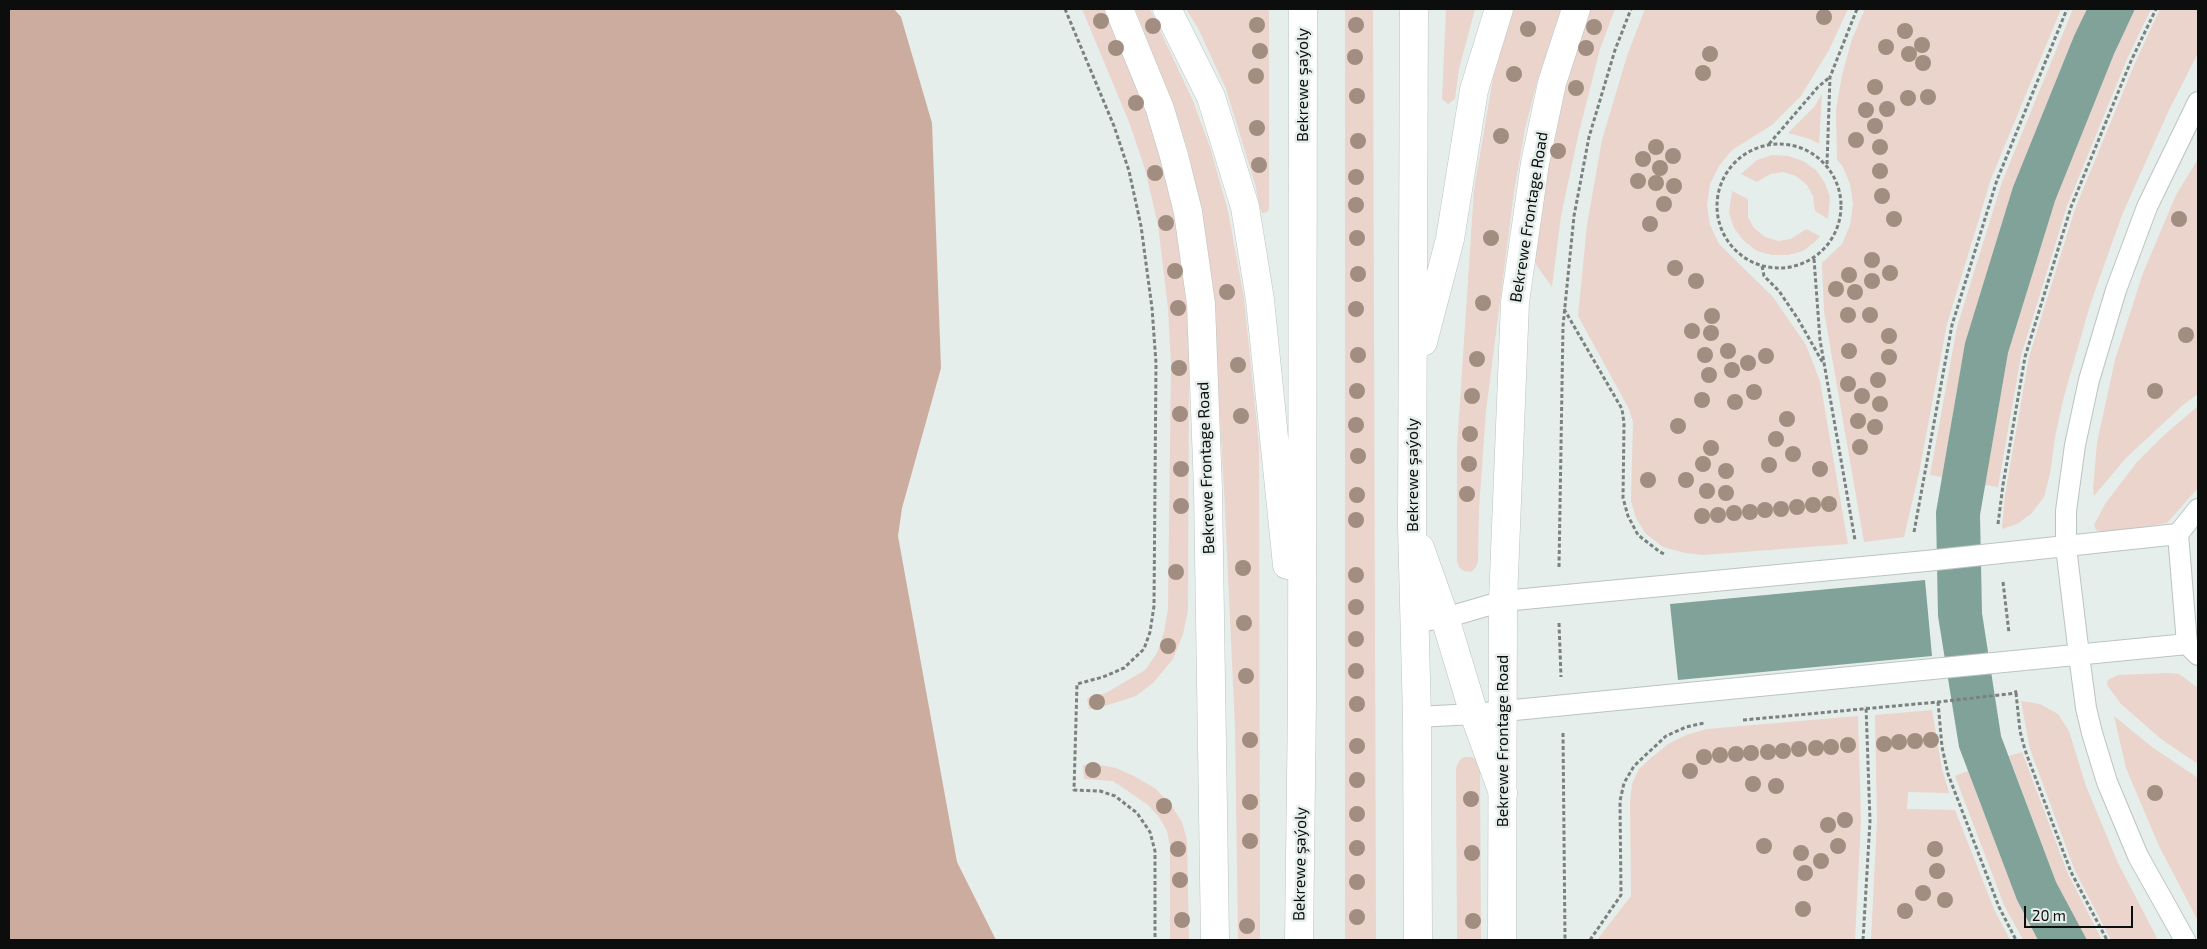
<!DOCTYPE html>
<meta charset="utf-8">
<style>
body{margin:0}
#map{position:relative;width:2207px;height:949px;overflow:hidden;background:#e5eeeb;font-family:"Exo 2",sans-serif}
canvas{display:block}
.frame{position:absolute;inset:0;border:10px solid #0b0e0d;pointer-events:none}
.scale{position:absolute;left:2024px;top:906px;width:109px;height:22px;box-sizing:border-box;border:2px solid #0b0e0d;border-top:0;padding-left:6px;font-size:15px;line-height:18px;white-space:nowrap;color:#0b0e0d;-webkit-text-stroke:4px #e5eeeb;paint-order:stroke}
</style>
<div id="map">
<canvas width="2207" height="949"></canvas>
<div class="frame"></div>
<div class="scale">20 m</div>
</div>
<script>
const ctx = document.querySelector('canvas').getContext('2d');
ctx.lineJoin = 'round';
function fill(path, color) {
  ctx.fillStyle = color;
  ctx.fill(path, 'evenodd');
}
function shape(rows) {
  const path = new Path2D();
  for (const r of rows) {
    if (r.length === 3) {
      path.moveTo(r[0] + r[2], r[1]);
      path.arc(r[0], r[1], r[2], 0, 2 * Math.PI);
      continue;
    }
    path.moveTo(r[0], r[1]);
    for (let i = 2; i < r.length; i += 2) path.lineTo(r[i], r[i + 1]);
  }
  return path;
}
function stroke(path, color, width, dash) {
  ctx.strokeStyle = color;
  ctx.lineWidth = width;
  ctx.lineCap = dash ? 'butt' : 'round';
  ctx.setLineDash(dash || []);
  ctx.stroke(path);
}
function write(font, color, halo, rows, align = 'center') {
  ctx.font = font + ' "Exo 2",sans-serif';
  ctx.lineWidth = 5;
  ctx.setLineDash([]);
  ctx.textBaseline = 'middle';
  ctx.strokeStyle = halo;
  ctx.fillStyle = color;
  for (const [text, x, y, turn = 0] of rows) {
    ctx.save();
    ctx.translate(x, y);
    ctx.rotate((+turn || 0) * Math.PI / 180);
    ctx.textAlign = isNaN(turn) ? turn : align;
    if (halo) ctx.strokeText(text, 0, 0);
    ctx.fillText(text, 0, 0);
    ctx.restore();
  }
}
fill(shape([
 [1082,9,1106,9,1148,111,1162,156,1175,215,1187,303,1189,360,1188,610,1183,634,1173,659,1153,683,1136,696,1108,705,1089,709,1087,698,1106,693,1145,670,1157,653,1164,632,1168,609,1171,364,1168,308,1158,225,1145,169,1129,122],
 [1135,9,1150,9,1193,101,1210,147,1228,211,1244,298,1259,445,1260,940,1238,940,1235,727,1224,489,1213,301,1201,213,1188,151,1174,107],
 [1186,9,1269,9,1269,208,1267,212,1262,213,1260,208,1255,184,1226,89,1198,28],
 [1345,9,1373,9,1376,940,1345,940],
 [1446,9,1475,9,1459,69,1455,99,1448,104,1442,99],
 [1513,9,1561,9,1537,82,1525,129,1514,192,1486,411,1479,509,1478,561,1476,567,1471,572,1464,571,1459,567,1457,561,1457,446,1474,190,1493,78],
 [1590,9,1615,9,1600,49,1578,136,1561,216,1552,287,1537,266,1533,256,1551,138,1577,46],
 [1645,9,1848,9,1829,50,1801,96,1772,125,1732,150,1719,166,1710,184,1707,205,1710,225,1719,244,1773,297,1806,345,1820,381,1848,544,1703,555,1685,553,1663,547,1645,533,1636,518,1631,501,1633,422,1629,409,1578,316,1587,225,1602,140,1627,56],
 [1865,9,2061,9,1991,179,1947,324,1919,473,1904,537,1864,542,1824,311,1822,263,1842,244,1850,225,1853,204,1850,184,1842,165,1837,160,1836,110,1842,75,1852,39],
 [2073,9,2087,9,2074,36,2013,187,1965,343,1942,477,1930,475,1957,327,2002,182],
 [2135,9,2151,9,2127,59,2067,206,2021,356,1998,487,1985,485,2008,353,2055,201,2114,54],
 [2160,9,2198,9,2198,53,2169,110,2122,215,2090,305,2064,396,2055,437,2050,474,2044,497,2031,514,2017,524,2002,529,2005,495,2029,357,2075,209,2135,63],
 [1822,94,1819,144,1810,139,1788,133,1814,107],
 [1772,155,1788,156,1803,161,1816,170,1825,183,1830,197,1828,219,1815,211,1813,196,1807,185,1796,176,1783,172,1770,174,1757,182,1741,174,1757,160],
 [2198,159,2198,394,2183,405,2126,458,2094,496,2093,489,2097,443,2115,360,2143,273,2176,195],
 [1732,191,1748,199,1748,217,1754,228,1765,237,1778,241,1791,239,1806,229,1820,236,1816,241,1803,251,1788,255,1772,255,1757,251,1744,241,1734,228,1729,213],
 [2198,406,2198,488,2167,523,2107,533,2096,530,2094,525,2105,504,2137,462,2162,437],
 [2169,673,2179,674,2198,688,2198,764,2161,739,2121,704,2107,685,2108,680,2118,675],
 [2021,701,2040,704,2058,714,2069,731,2086,786,2118,863,2158,940,2111,940,2075,871,2030,749],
 [1932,710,1942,769,1949,793,1908,792,1907,809,1955,810,1994,909,2010,940,1871,940,1877,820,1875,715],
 [1858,716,1861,820,1855,940,1597,940,1631,896,1630,801,1632,784,1639,769,1651,758,1668,744,1686,735,1707,729],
 [2114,716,2152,747,2198,778,2198,921,2159,846,2126,768],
 [2022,752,2068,874,2102,940,2087,940,2056,882,2009,756],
 [1464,757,1472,757,1478,761,1480,768,1481,940,1457,940,1456,768,1459,761],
 [1083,765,1100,765,1116,768,1134,776,1156,789,1171,805,1182,822,1187,840,1189,940,1170,940,1170,846,1167,831,1159,817,1148,805,1113,781,1084,779],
 [1968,771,2017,900,2038,940,2023,940,2004,905,1955,776]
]), '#ead4cb');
fill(shape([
 [9,9,894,9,901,17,932,123,941,368,902,508,898,536,957,862,996,940,9,940]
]), '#cbac9f');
fill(shape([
 [2087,9,2135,9,2114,54,2055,201,2008,353,1980,515,1982,613,2001,736,2056,882,2087,940,2038,940,2017,900,1959,747,1938,616,1936,512,1965,343,2013,187,2074,36],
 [1925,580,1932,656,1678,680,1670,604]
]), '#80a298');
const lane = shape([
 [2198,509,2178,534,2187,644,2198,655],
 [1414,622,1445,618,1503,601,1926,561,2178,534],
 [1417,717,1474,714,2187,644],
 [2185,940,2138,856,2107,782,2092,733,2086,708,2079,655,2066,547,2066,511,2075,445,2089,380,2116,290,2147,207,2198,102]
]);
const street = shape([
 [1119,9,1160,109,1174,156,1188,212,1201,304,1208,489,1215,940],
 [1502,940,1503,601,1515,302,1535,163,1552,83,1576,9]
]);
const secondary = shape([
 [1167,9,1211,97,1245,207,1260,300,1287,565],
 [1414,9,1412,526,1417,717,1418,940],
 [1423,342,1450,239,1474,90,1499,9],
 [1420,548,1445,618,1474,714,1503,793],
 [1299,940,1302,700,1303,9]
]);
stroke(lane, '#bbc4c1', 22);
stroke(street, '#bbc4c1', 29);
stroke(secondary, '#bbc4c1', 29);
stroke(shape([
 [1065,9,1114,126,1129,171,1141,226,1152,308,1156,363,1154,606,1150,632,1144,649,1124,668,1103,677,1077,684,1074,790,1100,791,1115,796,1137,813,1150,832,1155,851,1155,940],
 [1779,206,62],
 [1769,144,1818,87,1830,77],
 [1827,164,1830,77,1857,9],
 [1814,259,1820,340,1855,540],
 [1762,266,1764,276,1779,291,1798,319,1823,363],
 [1564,309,1622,409,1624,423,1623,498,1628,516,1638,535,1660,552,1666,555],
 [1998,524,2003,485,2025,357,2071,207,2131,61,2156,9],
 [1914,532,1952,325,1997,180,2067,9],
 [1559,567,1563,326,1574,216,1589,137,1615,50,1631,9],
 [2003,582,2009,633],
 [1559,623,1561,677],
 [2016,693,2020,731,2025,750,2071,872,2107,940],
 [1938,702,1942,747,1948,774,1999,907,2016,940],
 [1743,720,1938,702,2016,693,2015,689],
 [1563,733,1565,940],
 [1590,940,1621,895,1620,801,1624,783,1634,766,1666,736,1686,727,1704,723],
 [1863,940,1870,821,1866,706]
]), '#7b817f', 3, [4, 2.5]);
stroke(lane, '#fff', 20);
stroke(street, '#fff', 28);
stroke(secondary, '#fff', 28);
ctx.fillStyle = '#a28d81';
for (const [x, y] of [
 [1824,17],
 [1101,21],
 [1257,25],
 [1356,25],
 [1153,26],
 [1594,27],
 [1528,29],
 [1905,31],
 [1922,45],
 [1886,47],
 [1116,48],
 [1586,48],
 [1260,51],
 [1710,54],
 [1909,54],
 [1355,57],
 [1923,63],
 [1703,73],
 [1514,74],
 [1256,76],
 [1875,87],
 [1576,88],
 [1357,96],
 [1928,97],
 [1908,98],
 [1136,103],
 [1887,109],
 [1866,110],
 [1875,126],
 [1257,128],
 [1501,136],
 [1856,140],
 [1358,141],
 [1656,147],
 [1880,147],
 [1558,151],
 [1673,156],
 [1643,159],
 [1259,165],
 [1660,168],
 [1880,171],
 [1155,173],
 [1356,177],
 [1638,181],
 [1656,183],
 [1674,186],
 [1882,196],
 [1664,204],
 [1356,205],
 [1894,219],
 [2179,219],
 [1166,223],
 [1650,224],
 [1357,238],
 [1491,238],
 [1872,260],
 [1675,268],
 [1175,271],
 [1890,273],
 [1358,274],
 [1849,275],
 [1696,281],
 [1872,281],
 [1836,289],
 [1227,292],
 [1855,292],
 [1483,303],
 [1178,308],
 [1356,309],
 [1848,315],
 [1870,315],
 [1712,316],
 [1692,331],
 [1711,333],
 [2186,335],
 [1889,336],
 [1728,351],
 [1849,351],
 [1358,355],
 [1705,355],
 [1766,356],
 [1889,357],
 [1477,359],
 [1748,363],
 [1238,365],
 [1179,368],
 [1732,370],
 [1709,375],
 [1878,380],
 [1848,384],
 [1357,391],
 [2155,391],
 [1754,392],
 [1472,396],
 [1862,396],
 [1702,400],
 [1735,402],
 [1880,404],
 [1180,414],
 [1241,416],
 [1787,419],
 [1858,421],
 [1356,425],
 [1678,426],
 [1875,427],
 [1470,434],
 [1776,439],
 [1860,447],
 [1711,448],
 [1793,454],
 [1358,456],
 [1469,464],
 [1703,464],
 [1769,465],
 [1181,469],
 [1820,469],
 [1726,471],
 [1648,480],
 [1686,480],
 [1707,491],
 [1726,493],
 [1467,494],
 [1357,495],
 [1829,504],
 [1813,505],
 [1181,506],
 [1797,507],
 [1781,509],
 [1765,510],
 [1750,512],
 [1734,513],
 [1718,515],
 [1702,516],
 [1356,520],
 [1243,568],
 [1176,572],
 [1356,575],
 [1356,607],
 [1244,623],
 [1356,639],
 [1168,646],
 [1356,671],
 [1246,676],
 [1097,702],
 [1357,704],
 [1250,740],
 [1931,740],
 [1915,741],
 [1899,742],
 [1884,744],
 [1848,745],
 [1357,746],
 [1831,747],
 [1816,748],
 [1799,749],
 [1783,751],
 [1768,752],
 [1751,753],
 [1736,754],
 [1720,755],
 [1704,757],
 [1093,770],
 [1690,771],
 [1357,780],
 [1753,784],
 [1776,786],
 [2155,793],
 [1471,799],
 [1250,802],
 [1164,806],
 [1357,814],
 [1845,820],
 [1828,825],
 [1250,841],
 [1764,846],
 [1838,846],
 [1357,848],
 [1178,849],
 [1935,849],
 [1472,853],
 [1801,853],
 [1821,861],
 [1937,871],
 [1805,873],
 [1180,880],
 [1357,882],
 [1923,893],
 [1945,900],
 [1803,909],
 [1905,911],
 [1357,917],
 [1182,920],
 [1473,921],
 [1247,926]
]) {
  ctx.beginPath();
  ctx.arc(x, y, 8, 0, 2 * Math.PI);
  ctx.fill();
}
write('16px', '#0b0e0d', '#e5eeeb', [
 ["Bekrewe şaýoly",1303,85,-90],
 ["Bekrewe Frontage Road",1529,217,-81],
 ["Bekrewe Frontage Road",1206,468,-92],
 ["Bekrewe şaýoly",1413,475,-90],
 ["Bekrewe Frontage Road",1503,741,-90],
 ["Bekrewe şaýoly",1300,864,-89]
]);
</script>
